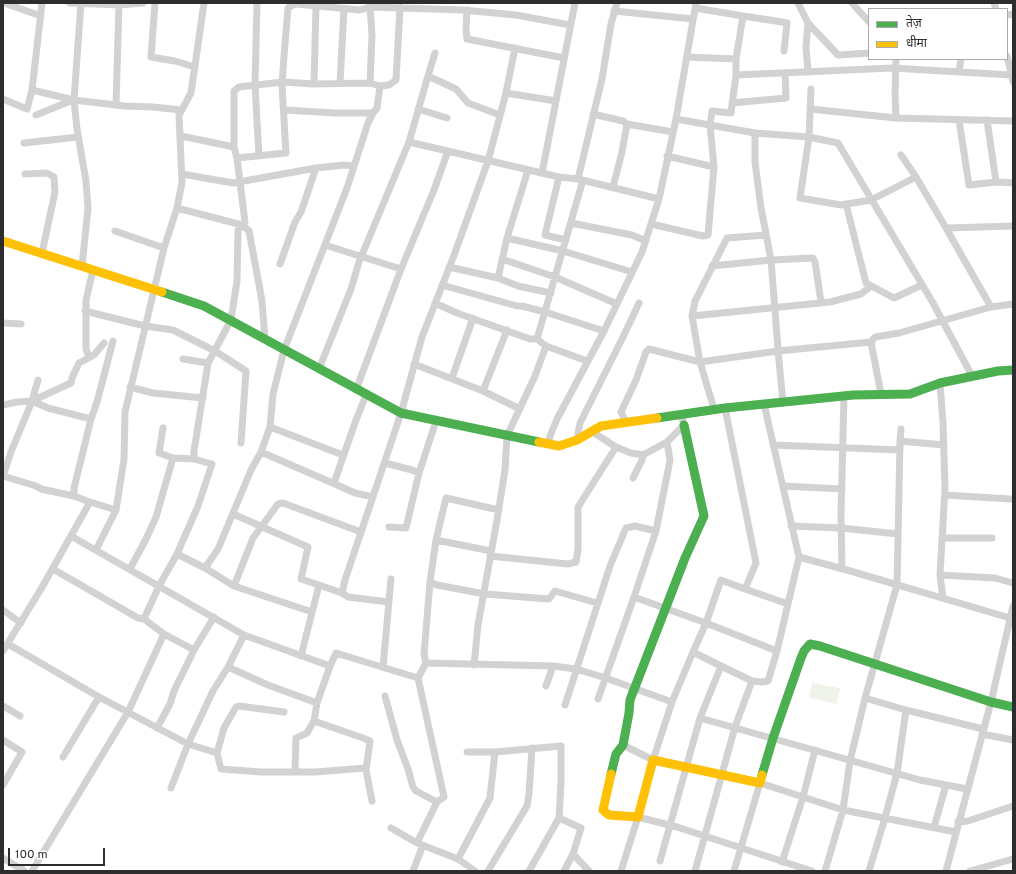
<!DOCTYPE html>
<meta charset="utf-8">
<style>
body{margin:0}
#map{position:relative;width:1016px;height:874px;overflow:hidden;background:#fff;font-family:Overpass,"Noto Sans Devanagari",sans-serif}
canvas{display:block}
.frame{position:absolute;inset:0;border:4px solid #2d2d2d;pointer-events:none}
.legend{position:absolute;left:868px;top:8px;width:140px;height:52px;box-sizing:border-box;background:#fff;border:1px solid #ababab;margin:0;padding:5px 7px;list-style:none;font-size:12px;color:#2d2d2d}
.legend li{display:flex;align-items:center;gap:8px;height:20px}
.legend b{width:20px;border:1px solid #ababab}
.scale{position:absolute;left:8px;top:848px;width:97px;height:18px;box-sizing:border-box;border:2px solid #2d2d2d;border-top:0;padding-left:5px;font-size:12px;line-height:14px;white-space:nowrap;color:#2d2d2d;-webkit-text-stroke:3px #fff;paint-order:stroke}
</style>
<div id="map">
<canvas width="1016" height="874"></canvas>
<div class="frame"></div>
<ul class="legend">
<li><b style="height:5px;background:#4caf50"></b>तेज़</li>
<li><b style="height:5px;background:#ffc107"></b>धीमा</li>
</ul>
<div class="scale">100 m</div>
</div>
<script>
const ctx = document.querySelector('canvas').getContext('2d');
ctx.lineJoin = 'round';
function fill(path, color) {
  ctx.fillStyle = color;
  ctx.fill(path, 'evenodd');
}
function shape(rows) {
  const path = new Path2D();
  for (const r of rows) {
    path.moveTo(r[0], r[1]);
    for (let i = 2; i < r.length; i += 2) path.lineTo(r[i], r[i + 1]);
  }
  return path;
}
function stroke(path, color, width, dash) {
  ctx.strokeStyle = color;
  ctx.lineWidth = width;
  ctx.lineCap = dash ? 'butt' : 'round';
  ctx.setLineDash(dash || []);
  ctx.stroke(path);
}
fill(shape([
 [812,683,840,688,837,704,809,698]
]), '#f0f3ec');
stroke(shape([
 [4,3,41,16],
 [42,3,32,90,74,100,124,106,153,107,181,110],
 [70,3,119,5,143,3],
 [81,3,74,100,77,129,86,181,88,208,82,266],
 [155,3,151,57,175,61,195,67],
 [257,3,255,85,259,156],
 [798,3,808,23,838,55,869,53],
 [852,3,869,22],
 [994,3,996,9],
 [296,4,360,10,370,7,370,3],
 [695,8,743,16,736,59],
 [467,10,466,30,467,39,564,58],
 [614,11,693,19],
 [1007,15,1013,14],
 [743,16,776,21,787,23,784,51],
 [435,53,428,76,456,89,468,103,500,115],
 [1007,56,1013,82],
 [687,57,736,59,736,75,892,68,1011,75],
 [896,59,895,94,896,118],
 [808,72,806,47,808,23],
 [959,72,961,59],
 [340,83,344,9],
 [314,84,316,6],
 [380,86,389,85,396,80,400,7],
 [811,89,809,137,800,198,841,205,871,200,916,177,946,228,1013,226],
 [506,93,556,101],
 [3,99,27,109,32,90],
 [732,103,786,98,785,73],
 [116,105,119,3],
 [418,109,447,118],
 [810,109,896,118,1013,121],
 [284,110,335,113,373,113],
 [593,114,623,121,627,124,673,132],
 [36,115,73,100],
 [676,119,755,133,809,137,838,143,933,303,972,376],
 [959,120,969,185,996,182,1013,183],
 [987,120,996,182],
 [755,133,755,162,761,208,771,260,779,361,783,402],
 [181,136,234,147,237,158,286,153,282,86,284,56,288,8,296,3],
 [409,142,559,177,578,179,659,199,676,119,696,3],
 [24,143,78,137],
 [234,147,234,91,239,87,283,82,314,84,370,83,372,35,370,7,462,10,516,15,570,25],
 [901,155,916,177],
 [667,156,714,167],
 [542,173,575,3],
 [25,174,47,173,54,177,55,192,42,253],
 [182,174,233,183,316,168,344,165,354,166],
 [559,177,545,235,566,240],
 [578,179,602,79,611,24,617,3],
 [613,187,622,152,627,124],
 [846,204,866,283,894,298,922,285],
 [177,208,242,225,249,231,262,301,265,339],
 [571,223,632,235,646,241],
 [651,224,703,236,708,235,714,167,710,125,712,111,731,113,736,75],
 [115,231,164,248],
 [507,238,563,251,632,272],
 [325,245,401,269],
 [502,259,555,277,617,304],
 [280,264,295,222,301,212,316,168],
 [712,266,771,260,813,258,815,262,821,302],
 [449,267,498,278,518,286,551,293],
 [498,278,507,238,528,170],
 [442,285,517,306,522,306,545,312,604,331],
 [435,303,457,313,530,339,537,339],
 [991,307,1013,304],
 [85,311,145,326,173,330,215,351,246,371,241,443],
 [692,316,695,301,727,238,766,235],
 [3,323,21,324],
 [871,342,881,394],
 [546,346,587,361],
 [89,357,86,349,86,300,93,270],
 [183,359,208,363],
 [414,364,483,391,520,409],
 [319,369,351,289,359,262,409,142,428,76],
 [452,378,473,318],
 [940,383,943,423,945,488,940,575,995,578,1013,583],
 [130,387,153,393,203,398],
 [356,390,401,269,434,190,448,151],
 [483,391,507,330],
 [366,395,356,420,335,480,335,484,355,493,373,497],
 [32,401,71,383,72,378,79,363,94,355,104,343],
 [764,404,799,557,847,570,1010,618],
 [3,405,17,402,32,401,48,408,91,419],
 [725,408,756,563,745,589,788,604],
 [714,409,700,362,692,316,830,302,861,294,871,286],
 [681,414,684,425,667,442,670,460,656,531,634,597,706,623,777,651,799,557],
 [626,422,621,412,636,380,646,352,649,349,700,362,778,351,871,342,875,337,899,333,991,307,946,228],
 [270,427,343,455],
 [591,431,616,447,631,453,643,455,667,442],
 [577,440,580,423,623,337,639,303],
 [900,441,901,429],
 [549,444,550,436,557,419,604,331,642,252,659,199],
 [773,445,900,450],
 [261,452,335,484],
 [194,459,194,451,208,363,231,320,237,281,238,230,245,222,237,158],
 [385,463,412,470,419,473],
 [3,476,11,452,32,401,38,380],
 [3,476,36,486,41,489,74,496,90,502],
 [633,478,642,460,643,455],
 [783,486,842,489],
 [945,495,1010,499],
 [74,496,74,488,91,419,97,402,113,341],
 [233,514,308,547,301,579,319,585],
 [791,526,841,528,898,534],
 [389,527,406,528,419,473,436,421],
 [71,536,244,635,330,666,336,653,418,678,426,663,553,666],
 [943,538,992,538],
 [436,540,491,551],
 [96,550,116,510],
 [177,554,205,568,234,586,312,612],
 [490,556,568,564,576,562,578,549,578,507,616,447],
 [205,568,218,549,251,470,261,452,270,427,273,394,284,350,347,188,368,123,373,113,377,108,380,86,370,83],
 [53,569,138,618,144,619,164,634,194,650],
 [130,569,146,539,156,517,173,458],
 [842,569,841,516,844,396],
 [940,575,943,598],
 [430,582,437,585,485,594,549,599,555,591,597,603],
 [234,586,253,538,278,504,283,503,361,532],
 [342,593,348,597,389,602],
 [3,610,21,623],
 [144,619,159,586,177,554,198,506,212,464,194,459,173,458,159,453,163,428],
 [8,644,99,697,188,744,217,753,221,769,261,772,315,772,366,768],
 [3,651,41,589,90,502,116,510,124,459,125,412,164,248,177,208,182,182,179,115,191,93,204,3],
 [301,656,319,585,342,593,345,580,401,413,422,337,453,258,488,161,506,93,515,48],
 [426,663,424,654,430,582,436,540,446,498,499,510],
 [474,665,478,625,497,520,505,470,507,436,535,376,546,346,537,339,583,180],
 [721,666,752,681,762,682,768,681,777,651],
 [228,667,268,685,317,703],
 [383,667,391,579],
 [418,678,444,797,437,802,417,843,458,859,490,798,495,752,561,746,561,783,559,818,581,828,573,854,589,871],
 [546,686,553,666,576,669,606,678,672,702,693,652],
 [385,696,397,740,408,769,413,787,416,791,437,802],
 [865,698,897,585,900,441,944,445],
 [598,699,634,597],
 [565,705,610,566,626,528,635,526,656,531],
 [3,706,20,716],
 [700,718,721,666,693,652,706,623,721,580,745,589],
 [314,721,363,738,370,741,366,770,372,801],
 [157,728,170,704,174,691,194,650,214,617],
 [982,734,1013,740],
 [3,740,22,752,3,785],
 [623,745,653,760,672,702],
 [467,752,495,752],
 [217,753,224,728,236,707,239,706,284,712],
 [63,757,99,697],
 [295,772,296,738,307,733,314,721,317,703,330,666],
 [171,788,188,744,213,691,228,667,244,635],
 [958,822,968,821,1013,806],
 [934,827,946,785],
 [391,828,417,843],
 [3,858,24,871],
 [458,859,475,871],
 [660,861,700,718,920,780,967,789],
 [782,862,803,797,815,750],
 [32,871,128,712,164,634],
 [413,871,423,845],
 [488,871,527,806,529,794,532,748],
 [529,871,559,818],
 [564,871,573,854],
 [621,871,638,817,677,827,812,871],
 [695,871,735,727,752,681],
 [734,871,760,783,843,810,956,832],
 [825,871,843,810,850,761,865,698,906,710],
 [869,871,885,818,897,773,906,710,983,729],
 [946,871,991,702,1013,606],
 [970,871,1013,859]
]), '#d2d2d2', 7);
stroke(shape([
 [162,292,204,306,401,413,539,442],
 [657,418,725,408,853,395,910,394,940,383,998,371,1013,370],
 [611,774,616,754,623,745,629,713,630,700,685,558,704,516,684,425],
 [762,775,773,738,801,658,804,651,810,644,820,646,991,702,1013,707]
]), '#4caf50', 9);
stroke(shape([
 [3,241,162,292],
 [539,442,559,446,577,440,601,426,657,418],
 [611,774,603,810,609,815,638,817,653,760,760,783,762,775]
]), '#ffc107', 9);
</script>
